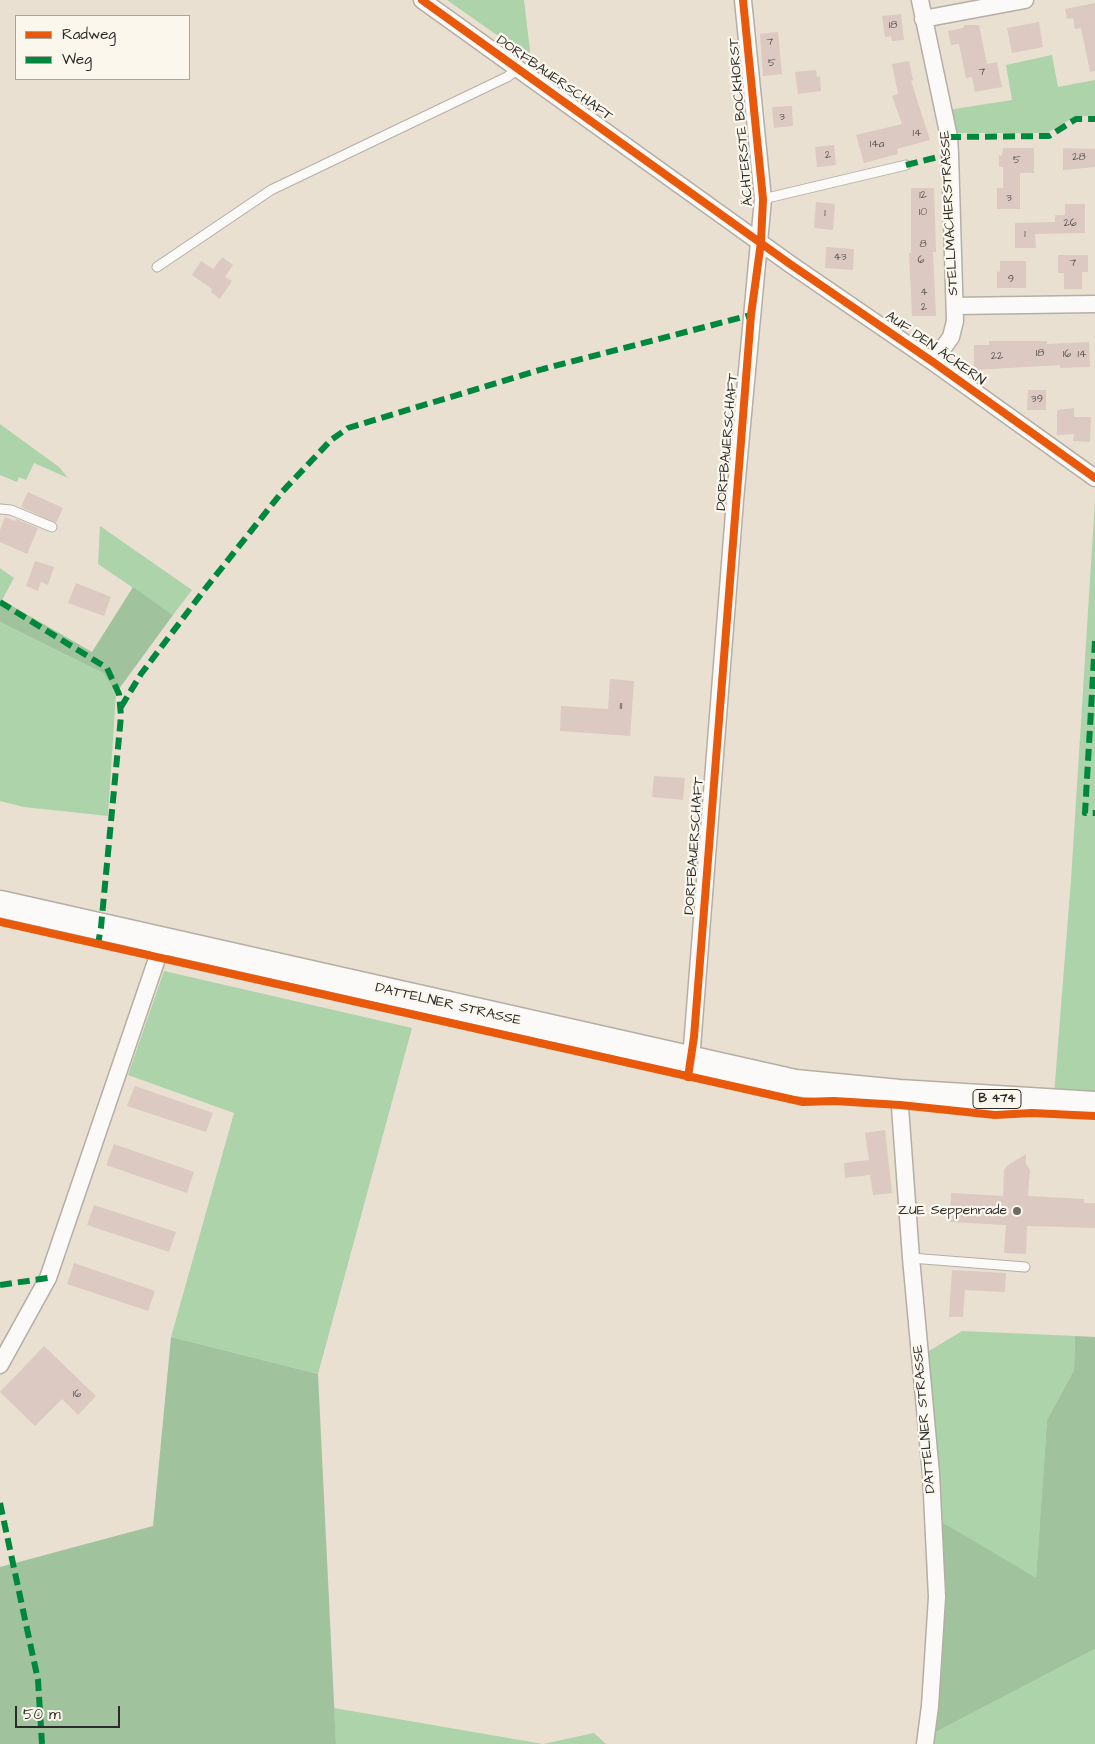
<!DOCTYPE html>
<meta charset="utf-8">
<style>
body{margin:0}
#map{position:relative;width:1095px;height:1744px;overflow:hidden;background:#e9e0d2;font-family:"Architects Daughter",sans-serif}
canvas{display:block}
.legend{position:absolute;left:15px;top:15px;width:175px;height:65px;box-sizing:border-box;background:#fbf7ec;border:1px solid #a8a59f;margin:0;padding:6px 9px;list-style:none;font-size:15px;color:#2b2b2b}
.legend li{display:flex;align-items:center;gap:10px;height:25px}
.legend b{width:25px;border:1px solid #a8a59f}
.scale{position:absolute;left:15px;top:1706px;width:105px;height:22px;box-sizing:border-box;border:2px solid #2b2b2b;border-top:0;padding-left:6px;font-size:15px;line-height:18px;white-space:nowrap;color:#2b2b2b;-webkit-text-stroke:4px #fbf7ec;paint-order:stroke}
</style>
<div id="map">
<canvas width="1095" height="1744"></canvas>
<ul class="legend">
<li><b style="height:6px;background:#e8590c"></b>Radweg</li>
<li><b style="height:6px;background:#00873e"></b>Weg</li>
</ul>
<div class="scale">50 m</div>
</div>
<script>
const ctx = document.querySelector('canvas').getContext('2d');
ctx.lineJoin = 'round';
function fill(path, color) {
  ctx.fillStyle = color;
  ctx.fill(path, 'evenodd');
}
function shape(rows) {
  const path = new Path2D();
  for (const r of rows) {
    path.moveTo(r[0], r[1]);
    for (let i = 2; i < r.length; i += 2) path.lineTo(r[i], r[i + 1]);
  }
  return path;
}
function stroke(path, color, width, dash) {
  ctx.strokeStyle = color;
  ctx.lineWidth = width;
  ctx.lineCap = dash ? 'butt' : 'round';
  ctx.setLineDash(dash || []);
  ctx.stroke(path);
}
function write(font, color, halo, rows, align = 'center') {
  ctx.font = font + ' "Architects Daughter",sans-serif';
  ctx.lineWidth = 4.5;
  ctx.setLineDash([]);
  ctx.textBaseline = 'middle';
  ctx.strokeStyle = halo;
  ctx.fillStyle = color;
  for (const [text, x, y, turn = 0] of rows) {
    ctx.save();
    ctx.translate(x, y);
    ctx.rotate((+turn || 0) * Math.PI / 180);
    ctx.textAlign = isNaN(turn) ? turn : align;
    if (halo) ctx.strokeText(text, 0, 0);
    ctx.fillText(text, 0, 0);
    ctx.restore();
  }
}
fill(shape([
 [447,0,524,0,531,59],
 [1052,55,1058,87,1095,80,1095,116,1076,116,1047,133,953,133,948,110,1012,100,1006,65],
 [0,424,59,467,68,478,34,463,26,480,19,477,17,482,0,475],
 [1095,501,1095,1097,1054,1095,1071,880],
 [100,526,192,590,173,615,98,564],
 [0,568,14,578,2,600,0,599],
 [0,622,103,673,116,693,108,816,24,807,0,801],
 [164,971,412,1028,318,1374,171,1337,234,1113,128,1075],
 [962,1331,1075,1336,1074,1370,1047,1420,1036,1579,937,1519,924,1354],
 [1095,1649,1095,1744,930,1744,932,1734],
 [334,1708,543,1744,594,1733,606,1744,336,1744]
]), '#acd3a9');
fill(shape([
 [133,587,173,615,116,693,103,673,0,622,0,599,92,652],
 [1075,1336,1095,1337,1095,1649,932,1734,937,1519,1036,1578,1047,1420,1074,1370],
 [171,1337,318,1374,336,1744,0,1744,0,1567,153,1526]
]), '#a0c39e');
fill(shape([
 [1095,3,1095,71,1090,72,1081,28,1075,29,1073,18,1067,19,1065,9],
 [901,14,904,40,892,41,891,36,885,37,882,16],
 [1039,22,1043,47,1012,53,1007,28],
 [965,25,979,25,987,64,997,62,1002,87,975,92,972,77,966,78,959,44,951,45,948,31,963,28],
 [778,32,782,74,763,76,760,34],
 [909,61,913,80,911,81,930,140,897,149,898,154,864,163,856,135,902,124,892,96,898,94,892,64],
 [816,70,817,77,820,76,821,91,798,94,795,72],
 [792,106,793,126,774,128,772,107],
 [834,145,836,165,817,167,815,147],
 [1003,148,1034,148,1034,173,1020,173,1020,209,997,209,997,188,1003,188,1003,167,999,167,999,155,1002,156],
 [1063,148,1095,149,1095,167,1063,170],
 [911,188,934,188,936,252,933,252,936,316,912,316,909,253,911,253],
 [816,202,835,204,833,230,814,228],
 [1065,204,1085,204,1085,233,1035,234,1036,248,1015,248,1015,223,1055,222,1055,215,1065,215],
 [826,247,854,249,853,270,825,268],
 [1058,255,1088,255,1088,272,1082,272,1082,289,1064,289,1064,273,1058,273],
 [222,257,233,265,225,277,232,281,220,299,211,292,212,289,192,275,201,261,213,269],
 [1000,261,1026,261,1026,288,997,288,997,271,1000,272],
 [989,341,1047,341,1047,344,1089,342,1090,367,1060,368,1060,365,974,370,974,345,989,345],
 [1028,390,1046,390,1046,410,1027,410],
 [1074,408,1074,417,1091,417,1090,442,1073,441,1074,434,1057,435,1057,410],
 [28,492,63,508,56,523,21,507],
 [5,517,15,521,16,519,38,528,27,554,0,542,0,530],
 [35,561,54,567,48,585,41,582,38,591,26,586],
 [76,583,111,597,104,616,68,603],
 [610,679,634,681,630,736,560,731,561,706,608,709],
 [654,776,685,778,683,800,652,797],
 [135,1086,213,1113,206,1132,127,1106],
 [885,1130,892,1193,873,1195,870,1175,845,1178,844,1163,869,1160,865,1133],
 [114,1144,194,1172,187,1193,106,1165],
 [1026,1154,1026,1164,1030,1170,1028,1196,1084,1199,1084,1203,1095,1203,1095,1228,1027,1226,1026,1254,1004,1253,1006,1225,950,1222,951,1193,1003,1196,1004,1170,1008,1165],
 [94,1205,176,1232,169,1252,87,1225],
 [74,1263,155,1291,148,1311,67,1284],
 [952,1270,1006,1273,1005,1292,965,1290,963,1317,949,1317],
 [44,1346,96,1396,78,1415,62,1399,35,1426,0,1392]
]), '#dbc9c2');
const lane = shape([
 [763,199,906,165],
 [157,267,271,190,507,77,518,69],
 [0,509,11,510,52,527],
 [911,1258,1025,1267]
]);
const street = shape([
 [422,0,790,264,933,362,1095,478],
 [920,0,949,137,950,154,955,321,951,337,933,362],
 [923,19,1025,0],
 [955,306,1095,304],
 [691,1060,735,500,763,199,743,0],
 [899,1093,911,1258,931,1474,937,1597,930,1706,925,1744],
 [0,1365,48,1278,163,941]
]);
const primary = shape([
 [0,904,795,1083,899,1093,1095,1105]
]);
stroke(lane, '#b4aea5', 11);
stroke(street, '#b4aea5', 19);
stroke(primary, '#b4aea5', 29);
stroke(lane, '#fcfaf8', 9);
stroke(street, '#fcfaf8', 16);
stroke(primary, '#fcfaf8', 26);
stroke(shape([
 [949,137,1049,136,1076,119,1095,119],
 [906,165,950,154],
 [0,602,107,668,119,694,121,716,101,927,98,944],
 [1095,641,1085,813,1095,813],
 [121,707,141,674,205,589,282,492,331,440,348,428,543,369,751,315],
 [0,1285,48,1278],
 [0,1503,38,1680,42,1744]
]), '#00873e', 6, [12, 6]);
stroke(shape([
 [422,0,790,264,933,362,1095,478],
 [0,922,803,1102,834,1101,900,1105,995,1115,1032,1113,1095,1116],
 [688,1077,694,1037,751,315,761,242,763,199,743,0]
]), '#e8590c', 8);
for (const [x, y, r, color] of [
 [1017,1211,5,"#6e6a65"]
]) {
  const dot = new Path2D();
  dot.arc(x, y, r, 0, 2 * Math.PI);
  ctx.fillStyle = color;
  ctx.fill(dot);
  stroke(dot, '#fbf7ec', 2);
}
write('11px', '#595452', null, [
 ["18",893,26],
 ["7",770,43],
 ["5",772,64],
 ["7",982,73],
 ["3",782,118],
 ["14",917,134],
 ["14a",877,145],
 ["2",828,156],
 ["28",1079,158],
 ["5",1017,161],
 ["12",923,196],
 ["3",1009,199],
 ["10",923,213],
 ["1",825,214],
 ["26",1070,224],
 ["1",1025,235],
 ["8",923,245],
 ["43",840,258],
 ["6",921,261],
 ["7",1073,264],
 ["9",1011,280],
 ["4",924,293],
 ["2",924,308],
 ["18",1040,354],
 ["16",1067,355],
 ["14",1082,355],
 ["22",997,357],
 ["39",1037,400],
 ["11",621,707],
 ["16",77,1395]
]);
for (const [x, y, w] of [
 [997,1099,48]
]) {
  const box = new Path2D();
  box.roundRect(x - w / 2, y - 9.5, w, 19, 4);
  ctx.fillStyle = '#fbf7ec';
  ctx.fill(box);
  stroke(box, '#2b2b2b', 1);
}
write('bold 12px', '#2b2b2b', null, [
 ["B 474",997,1099]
]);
write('14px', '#2b2b2b', '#fbf7ec', [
 ["DORFBAUERSCHAFT",554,79,35],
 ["ÄCHTERSTE BOCKHORST",742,122,-95],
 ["STELLMACHERSTRASSE",950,213,-93],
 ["AUF DEN ÄCKERN",935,349,35],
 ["DORFBAUERSCHAFT",728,442,-85],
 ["DORFBAUERSCHAFT",695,846,-86],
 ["DATTELNER STRASSE",448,1005,13],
 ["DATTELNER STRASSE",925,1419,-95]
]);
write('14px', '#2b2b2b', '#fbf7ec', [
 ["ZUE Seppenrade",1007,1211]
], 'right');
</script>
